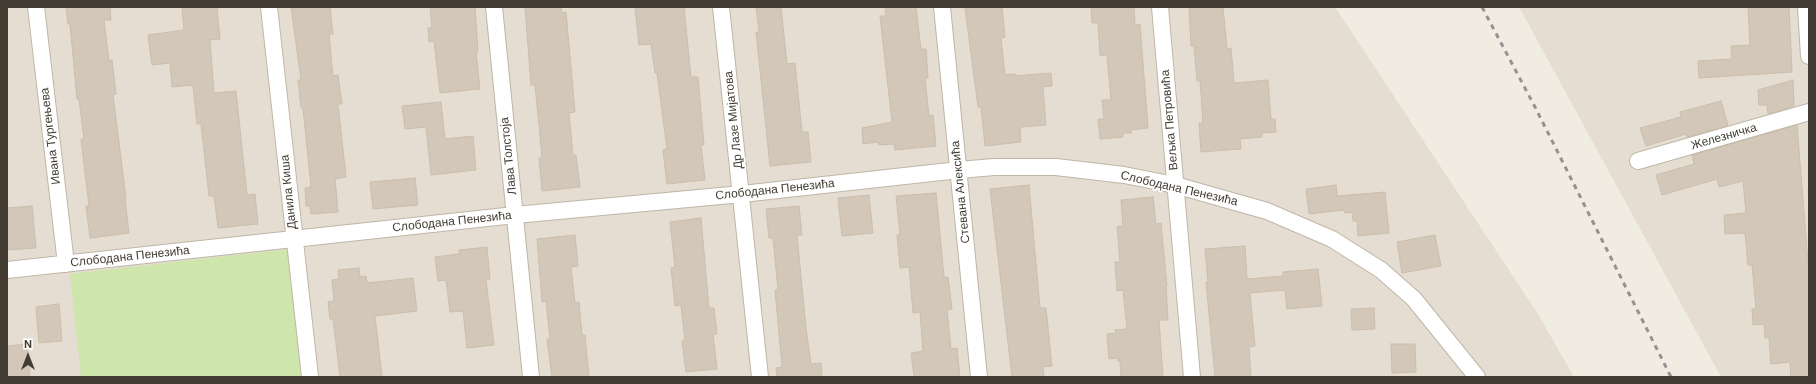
<!DOCTYPE html>
<meta charset="utf-8">
<style>
body{margin:0}
#map{position:relative;width:1816px;height:384px;overflow:hidden;background:#f1ece2;font-family:"DM Sans",sans-serif}
canvas{display:block}
.frame{position:absolute;inset:0;border:8px solid #423c33;pointer-events:none}
.north{position:absolute;left:8px;top:336px;width:40px;height:40px;-webkit-text-stroke:3px #fff;paint-order:stroke;rotate:0deg;font-size:11px;font-weight:700;line-height:16px;text-align:center;color:#423c33}
.north::after{content:'';display:block;margin:auto;width:14px;height:18px;background:#423c33;clip-path:polygon(50% 0,100% 100%,50% 72%,0 100%)}
</style>
<div id="map">
<canvas width="1816" height="384"></canvas>
<div class="frame"></div>
<div class="north">N</div>
</div>
<script>
const ctx = document.querySelector('canvas').getContext('2d');
ctx.lineJoin = 'round';
function fill(path, color) {
  ctx.fillStyle = color;
  ctx.fill(path, 'evenodd');
}
function shape(rows) {
  const path = new Path2D();
  for (const r of rows) {
    path.moveTo(r[0], r[1]);
    for (let i = 2; i < r.length; i += 2) path.lineTo(r[i], r[i + 1]);
  }
  return path;
}
function stroke(path, color, width, dash) {
  ctx.strokeStyle = color;
  ctx.lineWidth = width;
  ctx.lineCap = dash ? 'butt' : 'round';
  ctx.setLineDash(dash || []);
  ctx.stroke(path);
}
function write(font, color, halo, rows, align = 'center') {
  ctx.font = font + ' "DM Sans",sans-serif';
  ctx.lineWidth = 3.5;
  ctx.setLineDash([]);
  ctx.textBaseline = 'middle';
  ctx.strokeStyle = halo;
  ctx.fillStyle = color;
  for (const [text, x, y, turn = 0] of rows) {
    ctx.save();
    ctx.translate(x, y);
    ctx.rotate((+turn || 0) * Math.PI / 180);
    ctx.textAlign = isNaN(turn) ? turn : align;
    if (halo) ctx.strokeText(text, 0, 0);
    ctx.fillText(text, 0, 0);
    ctx.restore();
  }
}
fill(shape([
 [7,7,1335,7,1538,314,1574,377,7,377],
 [1519,7,1809,7,1809,377,1721,377]
]), '#e5ddd1');
fill(shape([
 [289,249,303,377,81,377,70,274]
]), '#cee6ab');
const building = shape([
 [66,7,110,7,111,20,104,20,109,61,112,60,116,94,113,95,126,198,125,198,129,233,90,238,86,206,89,206,81,139,84,139,79,99,77,99,70,24,68,24,66,7],
 [194,7,217,7,220,39,210,40,214,93,236,91,247,195,255,194,258,224,218,228,214,196,209,196,201,124,197,124,193,85,172,87,170,63,152,65,148,35,184,30,182,8,194,7],
 [291,7,330,7,333,34,329,34,333,76,338,75,342,104,338,104,346,177,335,179,338,212,311,214,310,206,306,206,305,188,311,187,303,108,301,108,298,80,301,80,291,7],
 [430,7,475,7,478,52,476,52,480,89,440,93,434,41,429,42,428,28,432,28,430,7],
 [525,7,561,7,562,13,566,12,575,112,569,113,573,155,576,155,580,187,542,191,539,158,542,158,539,125,535,85,531,85,525,7],
 [635,7,684,7,691,77,698,77,704,145,701,145,705,180,667,184,663,150,667,149,657,73,655,73,651,44,639,45,635,7],
 [756,7,781,7,787,64,795,63,802,132,808,132,811,162,770,166,756,32,759,32,756,7],
 [885,7,916,7,921,49,926,49,928,78,925,78,929,116,933,115,936,146,895,150,894,144,879,145,878,142,863,144,862,128,892,122,880,16,886,16,885,7],
 [978,7,1002,7,1005,37,1001,38,1005,75,1015,74,1015,76,1051,73,1052,86,1043,87,1046,125,1020,127,1021,142,985,146,981,107,978,107,965,8,978,7],
 [1091,7,1134,7,1135,25,1140,24,1148,128,1131,130,1131,133,1123,133,1123,137,1100,139,1098,119,1104,119,1102,100,1111,100,1107,55,1100,56,1098,23,1092,23,1091,7],
 [1189,7,1223,7,1227,49,1231,48,1234,83,1268,80,1271,119,1275,119,1276,132,1262,133,1262,137,1240,139,1241,149,1201,152,1199,123,1203,123,1200,81,1197,81,1194,46,1191,46,1189,7],
 [1748,7,1789,7,1792,72,1699,78,1698,61,1732,59,1731,46,1750,45,1748,7],
 [1793,80,1794,106,1768,114,1767,105,1759,105,1758,90,1793,80],
 [1721,101,1728,125,1687,137,1686,134,1646,146,1640,128,1681,117,1680,112,1721,101],
 [441,102,445,139,473,136,476,170,431,175,426,127,405,129,402,106,441,102],
 [1797,125,1809,274,1809,377,1791,377,1790,362,1771,364,1769,338,1765,338,1764,324,1753,325,1752,309,1756,309,1752,265,1748,265,1745,233,1725,234,1724,215,1746,213,1743,181,1719,187,1717,179,1662,195,1656,175,1694,164,1692,155,1797,125],
 [415,178,418,205,373,209,370,182,415,178],
 [1029,185,1040,308,1046,308,1052,366,1043,367,1044,377,1012,377,990,189,1029,185],
 [1336,185,1337,196,1385,192,1389,233,1358,236,1357,221,1353,221,1352,212,1345,213,1344,210,1309,214,1306,189,1336,185],
 [936,193,944,277,948,277,952,309,947,310,951,349,957,348,960,377,914,377,911,353,923,351,920,312,913,313,909,267,900,268,897,235,900,234,896,196,936,193],
 [869,195,873,233,842,236,838,198,869,195],
 [1153,197,1156,224,1161,223,1167,286,1166,286,1168,320,1159,320,1163,377,1121,377,1120,361,1118,361,1118,358,1109,359,1107,334,1116,333,1115,330,1127,329,1123,290,1117,291,1115,262,1120,262,1117,227,1123,226,1121,200,1153,197],
 [32,206,36,248,7,250,7,208,32,206],
 [799,206,802,235,797,235,806,328,811,364,821,363,822,377,777,377,776,368,782,367,775,290,778,290,773,238,769,238,766,209,799,206],
 [701,218,709,308,714,308,717,334,713,334,717,369,686,372,682,341,685,341,681,305,675,306,671,268,675,267,670,222,701,218],
 [575,235,578,266,571,267,575,303,579,302,582,335,585,335,589,377,552,377,547,339,550,339,546,301,542,302,537,239,575,235],
 [1435,235,1441,266,1402,273,1397,242,1435,235],
 [1245,246,1247,279,1283,276,1283,272,1318,269,1322,306,1287,309,1285,290,1250,293,1255,346,1249,347,1251,377,1215,377,1206,282,1208,282,1205,249,1245,246],
 [487,247,490,279,486,280,494,345,467,348,463,311,450,312,446,280,438,281,435,257,459,254,459,250,487,247],
 [359,268,360,277,366,276,367,283,413,278,417,311,375,316,382,377,340,377,333,319,330,319,328,302,334,301,332,280,339,279,338,270,359,268],
 [59,304,62,341,39,343,36,307,59,304],
 [1374,308,1375,329,1352,330,1351,309,1374,308],
 [27,344,30,377,7,377,7,346,27,344],
 [1391,344,1415,344,1416,372,1392,373,1391,344]
]);
fill(building, '#d2c7b8');
stroke(building, '#cdbeac', 1);
const street = shape([
 [36,7,66,264],
 [269,7,310,377],
 [494,7,531,377],
 [721,7,760,377],
 [942,7,979,377],
 [1160,7,1192,377],
 [1806,7,1809,56],
 [1638,161,1809,112],
 [7,270,515,215,742,194,959,170,994,167,1056,167,1124,175,1175,185,1267,211,1332,239,1381,270,1414,299,1477,377]
]);
stroke(street, '#bfb6a8', 18);
stroke(street, '#fff', 16);
stroke(shape([
 [1482,7,1535,107,1671,377]
]), '#939393', 3, [5, 5]);
write('12px', '#423c33', '#fff', [
 ["Др Лазе Мијатова",734,120,-96],
 ["Вељка Петровића",1170,120,-95],
 ["Ивана Тургењева",51,136,-97],
 ["Железничка",1724,137,-16],
 ["Лава Толстоја",509,156,-96],
 ["Слободана Пенезића",1179,189,13],
 ["Слободана Пенезића",775,190,-6],
 ["Данила Киша",289,192,-96],
 ["Стевана Алексића",961,192,-96],
 ["Слободана Пенезића",452,222,-6],
 ["Слободана Пенезића",130,257,-6]
]);
</script>
